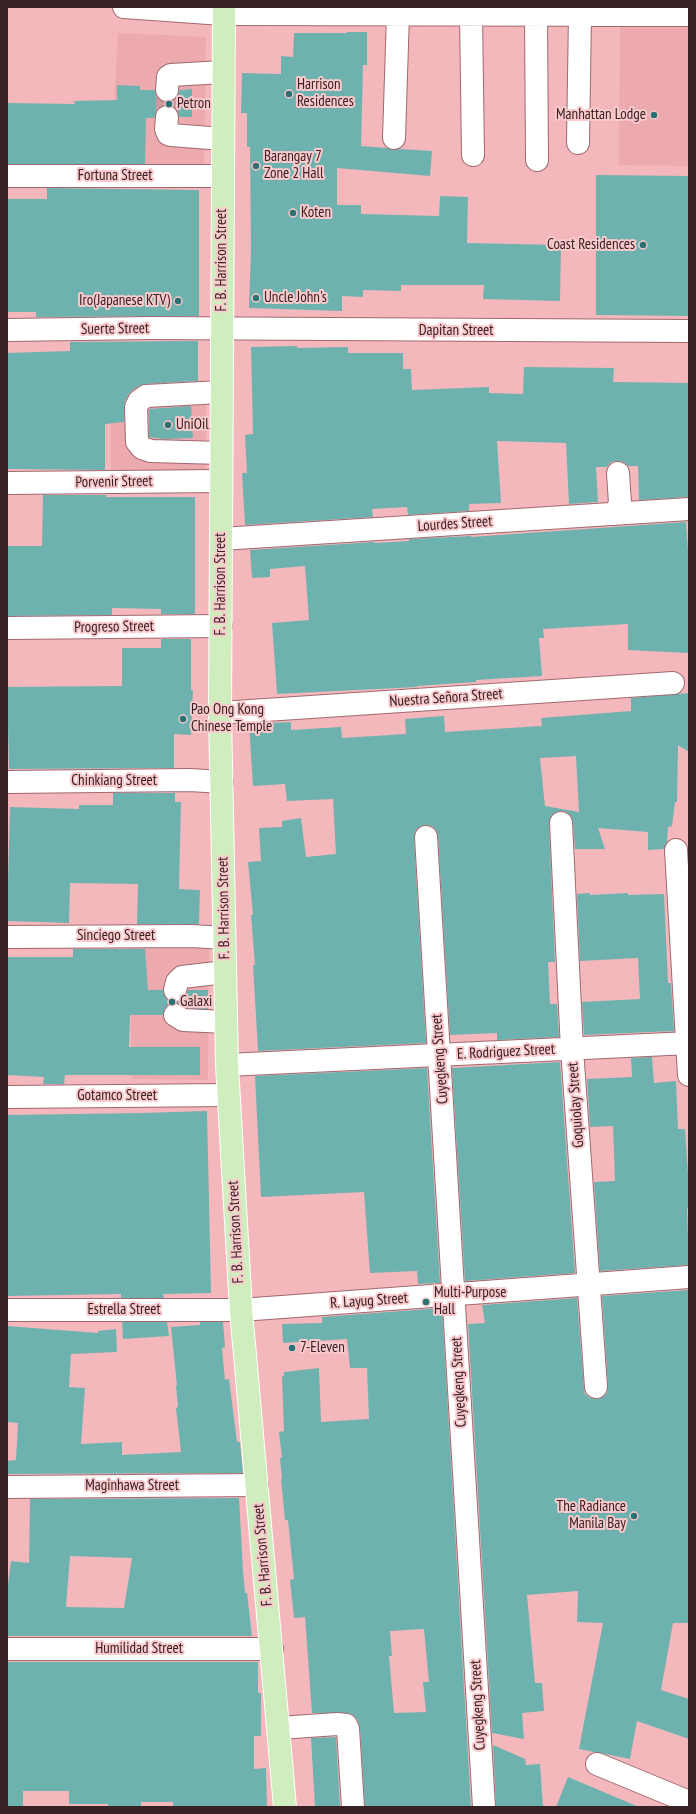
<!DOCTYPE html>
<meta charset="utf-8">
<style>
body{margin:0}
#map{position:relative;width:696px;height:1814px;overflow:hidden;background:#f4b8bc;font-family:"PT Sans Narrow",sans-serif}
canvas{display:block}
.frame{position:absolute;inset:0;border:8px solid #372123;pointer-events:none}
</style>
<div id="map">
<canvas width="696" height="1814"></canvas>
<div class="frame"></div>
</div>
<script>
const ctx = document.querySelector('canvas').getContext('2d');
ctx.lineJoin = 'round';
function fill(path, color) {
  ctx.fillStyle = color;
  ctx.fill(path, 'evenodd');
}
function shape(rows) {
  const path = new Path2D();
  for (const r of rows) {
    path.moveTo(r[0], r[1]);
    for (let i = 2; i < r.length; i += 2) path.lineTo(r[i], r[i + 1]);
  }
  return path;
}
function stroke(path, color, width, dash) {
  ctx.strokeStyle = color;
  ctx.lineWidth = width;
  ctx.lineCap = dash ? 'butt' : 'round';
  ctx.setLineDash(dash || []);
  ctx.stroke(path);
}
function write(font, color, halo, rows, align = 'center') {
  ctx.font = font + ' "PT Sans Narrow",sans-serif';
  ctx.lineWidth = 4;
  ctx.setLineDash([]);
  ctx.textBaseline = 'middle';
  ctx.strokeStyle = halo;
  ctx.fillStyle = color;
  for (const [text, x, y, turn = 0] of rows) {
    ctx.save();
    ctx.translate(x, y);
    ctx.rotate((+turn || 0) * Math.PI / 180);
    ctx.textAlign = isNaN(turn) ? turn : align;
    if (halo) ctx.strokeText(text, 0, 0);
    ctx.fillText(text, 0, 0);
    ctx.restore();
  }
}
fill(shape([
 [620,26,689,27,689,166,619,165],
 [118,33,206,37,204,167,111,167],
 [111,385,206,385,206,473,111,473],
 [129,939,209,940,208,1080,132,1079]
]), '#eca9ae');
fill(shape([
 [347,32,367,32,367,65,363,65,361,146,387,148,393,150,400,149,432,151,430,176,337,168,337,205,361,205,361,214,439,216,440,196,468,197,467,243,561,245,560,301,483,299,484,285,401,285,401,291,363,290,363,297,342,296,342,311,249,308,251,250,250,147,247,147,247,113,241,113,242,73,281,74,281,56,293,57,294,33,347,33],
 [117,85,140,86,140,90,155,90,156,96,160,100,166,102,173,101,177,97,180,90,192,89,192,117,179,117,178,111,174,107,168,105,162,106,157,110,154,118,146,118,145,164,7,164,7,103,75,104,74,101,117,100],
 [596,175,689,176,689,316,596,315],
 [47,188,199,190,199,316,36,317,36,312,7,312,7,199,47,199],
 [198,341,198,381,145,384,139,386,131,391,125,401,124,422,105,424,105,470,7,469,7,353,70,351,70,342],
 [297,346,297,348,348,347,348,353,403,353,403,369,411,369,412,390,489,387,489,393,523,394,524,367,614,368,613,382,689,383,689,497,639,500,638,466,628,466,624,462,618,461,611,462,607,467,596,467,598,502,569,504,566,443,497,441,501,503,469,504,469,511,408,515,407,507,372,509,373,517,245,525,242,473,247,473,245,435,253,434,251,347],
 [191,406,193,438,164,439,149,437,149,409],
 [43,495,106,495,106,497,195,497,195,614,161,614,161,609,112,608,112,615,7,616,7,546,42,546],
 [686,522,689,564,689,653,628,650,628,624,543,629,544,638,539,638,542,676,476,680,476,682,417,686,417,687,277,694,272,623,309,620,305,566,270,569,270,577,252,578,250,550,374,542,375,543,409,541,409,539,471,536,471,537],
 [161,639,191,639,191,690,193,690,191,735,174,734,174,768,9,769,7,687,122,686,122,648,161,648],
 [689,693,689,752,678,745,677,802,675,802,672,826,668,827,667,842,664,849,648,850,648,832,598,828,605,849,575,849,573,822,571,816,566,812,560,811,554,813,550,818,549,824,555,962,548,962,550,1004,557,1004,559,1037,497,1040,497,1033,450,1035,438,836,436,830,432,826,426,825,419,827,415,832,414,838,426,1043,258,1051,253,965,255,965,251,915,253,915,248,862,261,861,259,828,282,827,282,821,301,818,306,857,336,854,333,799,287,801,285,784,253,786,249,724,291,722,291,730,341,727,342,738,406,734,405,719,444,716,445,732,542,726,541,718,631,711,631,698],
 [576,756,579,812,545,806,540,758],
 [113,793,175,793,175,802,181,802,179,889,200,890,199,924,137,924,138,884,70,883,69,923,7,921,10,807,79,809,79,805,113,805],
 [590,893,590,895,628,893,628,895,664,894,668,983,671,983,674,1031,584,1035,582,1002,640,999,638,958,580,961,577,894],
 [73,949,145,949,148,990,163,990,166,999,172,1002,178,1002,184,999,188,990,208,990,208,1009,187,1008,175,1003,169,1004,165,1008,163,1015,130,1015,129,1047,200,1047,200,1075,65,1075,64,1084,43,1084,44,1077,7,1075,7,957,73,957],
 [652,1057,654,1083,676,1081,678,1129,685,1129,688,1174,689,1174,689,1208,687,1208,689,1265,600,1271,594,1182,615,1181,613,1126,590,1127,587,1079,632,1077,631,1058],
 [560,1062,575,1273,465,1281,452,1068],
 [427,1068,440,1283,418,1284,417,1271,370,1273,364,1192,261,1197,255,1076],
 [207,1111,211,1293,163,1294,164,1298,121,1298,121,1294,7,1296,7,1115,142,1113],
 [689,1290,689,1623,673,1623,661,1690,689,1699,689,1739,637,1721,630,1759,579,1749,603,1623,577,1622,578,1591,527,1595,535,1683,542,1683,544,1711,522,1713,524,1739,492,1733,468,1324,485,1323,482,1305,577,1298,584,1388,585,1394,590,1398,597,1399,603,1397,607,1393,608,1386,602,1296],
 [442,1308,471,1807,365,1807,360,1728,357,1719,353,1715,347,1713,312,1713,305,1617,294,1618,290,1580,294,1579,288,1520,285,1520,281,1479,282,1479,280,1458,282,1458,279,1432,284,1431,282,1376,284,1376,284,1372,319,1368,321,1422,369,1419,367,1368,350,1368,347,1339,283,1343,282,1324,322,1323,322,1317],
 [424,1629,429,1682,423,1682,426,1712,394,1713,389,1656,392,1656,390,1631],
 [122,1322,167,1322,169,1336,123,1339],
 [200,1322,223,1322,225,1347,222,1348,225,1380,229,1379,237,1442,240,1442,243,1473,7,1474,7,1461,16,1460,18,1423,7,1422,7,1326,98,1333,98,1331,116,1329,117,1352,71,1354,69,1387,85,1388,81,1444,122,1442,122,1455,181,1452,176,1408,178,1407,176,1386,177,1386,171,1327,200,1325],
 [239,1498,243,1571,245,1593,247,1593,252,1636,7,1636,7,1593,11,1561,29,1563,30,1499],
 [70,1556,132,1558,124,1608,66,1607],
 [7,1662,258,1662,258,1693,261,1693,261,1736,254,1736,254,1769,266,1768,267,1807,173,1807,173,1802,141,1802,141,1807,108,1807,108,1804,69,1804,69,1791,23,1791,23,1807,7,1807],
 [336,1737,340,1807,315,1807,311,1738],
 [493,1745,525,1759,526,1765,540,1764,543,1807,496,1807],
 [568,1777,639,1807,556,1807]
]), '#6eb2b0');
stroke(shape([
 [167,90,167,117]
]), '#ce9a9d', 22, [22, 11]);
const minor = shape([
 [124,7,223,14,689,15],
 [471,14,473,155],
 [536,14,537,160],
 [167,90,168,77,171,75,223,72],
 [167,117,166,129,168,134,171,135,223,139],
 [394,138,398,14],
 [578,143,580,14],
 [7,176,223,176],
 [7,330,150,328,689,331],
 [221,453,151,451,142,448,137,442,136,407,139,401,146,396,221,392],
 [7,483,221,481],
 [615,514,620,503,618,473],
 [221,539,689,509],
 [7,628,221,626],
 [220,713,673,683],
 [7,782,190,780,222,782],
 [561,823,572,1049,596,1387],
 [426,837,484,1807],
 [676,850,689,1075],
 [7,937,192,936,224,938],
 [175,990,177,982,182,977,225,972],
 [175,1015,183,1020,226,1022],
 [227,1065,689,1043],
 [7,1097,228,1095],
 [7,1310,241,1310,689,1277],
 [7,1487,257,1485],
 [7,1649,272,1649],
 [279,1728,337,1724,346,1725,348,1729,353,1807],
 [597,1764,689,1802]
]);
const major = shape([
 [224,7,220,713,227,1065,241,1310,285,1807]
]);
stroke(minor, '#9f696e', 24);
stroke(major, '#fff', 24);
stroke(minor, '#fff', 22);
stroke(major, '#d0edbd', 22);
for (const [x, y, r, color] of [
 [289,94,4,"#287271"],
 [169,104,4,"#287271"],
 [654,115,4,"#287271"],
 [256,166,4,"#287271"],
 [293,213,4,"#287271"],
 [643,245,4,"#287271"],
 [256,298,4,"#287271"],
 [178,301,4,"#287271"],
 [168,425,4,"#287271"],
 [183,719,4,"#287271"],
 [172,1002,4,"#287271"],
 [426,1302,4,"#287271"],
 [292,1348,4,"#287271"],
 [634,1516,4,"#287271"]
]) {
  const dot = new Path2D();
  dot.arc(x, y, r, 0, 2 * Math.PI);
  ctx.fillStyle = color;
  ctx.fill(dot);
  stroke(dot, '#f9c9cc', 1.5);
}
write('15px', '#372123', '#f9c9cc', [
 ["Harrison",297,85],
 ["Residences",297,102],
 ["Petron",177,104],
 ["Manhattan Lodge",646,115,"right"],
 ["Barangay 7",264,157],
 ["Zone 2 Hall",264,174],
 ["Koten",301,213],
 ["Coast Residences",635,245,"right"],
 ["Uncle John's",264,298],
 ["Iro(Japanese KTV)",170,301,"right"],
 ["UniOil",176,425],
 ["Pao Ong Kong",191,710],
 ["Chinese Temple",191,727],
 ["Galaxi",180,1002],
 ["Multi-Purpose",434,1293],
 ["Hall",434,1310],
 ["7-Eleven",300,1348],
 ["The Radiance",626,1507,"right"],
 ["Manila Bay",626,1524,"right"]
], 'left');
write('15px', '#372123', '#f9c9cc', [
 ["Fortuna Street",115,176],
 ["F. B. Harrison Street",222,260,-90],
 ["Suerte Street",115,329,-1],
 ["Dapitan Street",456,331],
 ["Porvenir Street",114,482,-1],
 ["Lourdes Street",455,524,-4],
 ["F. B. Harrison Street",221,584,-90],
 ["Progreso Street",114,627,-1],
 ["Nuestra Señora Street",446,698,-4],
 ["Chinkiang Street",114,781],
 ["F. B. Harrison Street",224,908,-91],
 ["Sinciego Street",116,936],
 ["E. Rodriguez Street",506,1052,-3],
 ["Cuyegkeng Street",440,1059,-94],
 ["Gotamco Street",117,1096],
 ["Goquiolay Street",576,1105,-94],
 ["F. B. Harrison Street",236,1232,-93],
 ["R. Layug Street",369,1301,-4],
 ["Estrella Street",124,1310],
 ["Cuyegkeng Street",459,1382,-93],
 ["Maginhawa Street",132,1486],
 ["F. B. Harrison Street",263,1555,-95],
 ["Humilidad Street",139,1649],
 ["Cuyegkeng Street",478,1705,-93]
]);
</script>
